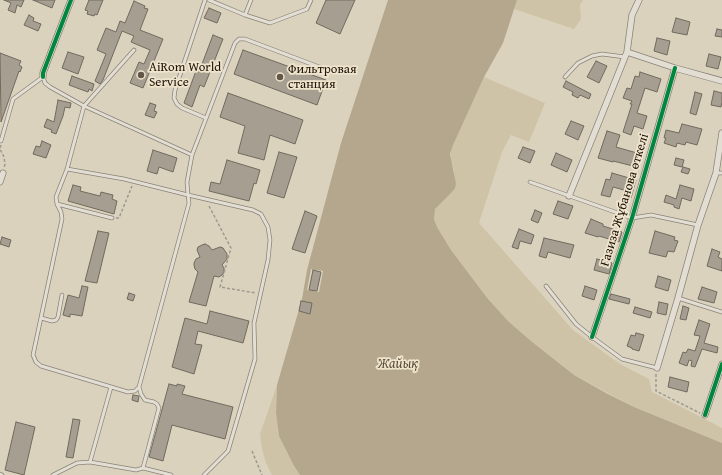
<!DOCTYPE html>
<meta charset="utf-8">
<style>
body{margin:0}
canvas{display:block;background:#dbd2be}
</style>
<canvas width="722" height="475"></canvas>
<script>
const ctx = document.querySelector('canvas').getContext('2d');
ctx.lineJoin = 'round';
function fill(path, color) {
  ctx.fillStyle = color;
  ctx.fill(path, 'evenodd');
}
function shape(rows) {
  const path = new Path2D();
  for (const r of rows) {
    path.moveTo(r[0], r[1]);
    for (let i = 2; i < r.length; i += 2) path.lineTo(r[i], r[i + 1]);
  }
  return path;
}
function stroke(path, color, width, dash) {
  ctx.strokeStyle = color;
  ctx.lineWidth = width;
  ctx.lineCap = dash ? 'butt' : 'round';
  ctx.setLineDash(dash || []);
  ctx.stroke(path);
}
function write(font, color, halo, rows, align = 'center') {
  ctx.font = font + ' "Gentium Book Plus",serif';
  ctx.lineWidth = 3.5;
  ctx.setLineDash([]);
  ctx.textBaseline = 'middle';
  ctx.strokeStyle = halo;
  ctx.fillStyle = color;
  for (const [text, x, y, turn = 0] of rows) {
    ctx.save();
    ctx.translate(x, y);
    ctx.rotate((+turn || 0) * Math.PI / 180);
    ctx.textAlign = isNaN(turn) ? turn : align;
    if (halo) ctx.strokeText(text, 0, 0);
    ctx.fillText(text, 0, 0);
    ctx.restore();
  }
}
fill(shape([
 [517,0,583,0,580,5,581,19,574,29,514,9],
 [484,77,545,103,529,142,511,135,502,152,479,223,573,330,620,364,649,379,652,392,722,428,722,443,634,407,574,375,531,341,508,321,488,299,451,250,437,227,434,219,434,212,435,209,438,205,452,192,454,171,451,160,451,150,458,132],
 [277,385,276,413,279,436,294,466,300,475,272,475,266,463,262,449,260,434]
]), '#cfc3a7');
fill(shape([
 [388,0,517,0,503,43,484,77,453,145,450,154,456,184,455,188,452,192,435,209,434,219,437,227,451,250,488,299,508,321,531,341,574,375,606,393,634,407,722,443,722,475,300,475,294,466,279,436,276,413,277,385,302,299,307,270,341,143]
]), '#b4a78e');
fill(shape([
 [311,269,323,271,319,292,307,290]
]), '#dbd2be');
const building = shape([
 [4,0,24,0,21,7,17,5,15,13,8,10,11,3,4,0],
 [33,0,55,0,52,8,33,0],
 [89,0,103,0,97,15,95,14,94,16,87,14,88,11,85,10,89,0],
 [326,0,355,0,340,34,316,23,326,0],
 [134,1,145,6,144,8,148,9,140,30,163,39,143,88,130,83,139,62,144,64,150,50,131,42,134,36,122,31,103,80,100,84,95,81,106,54,97,50,106,28,116,32,120,21,125,23,134,1],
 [209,8,221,13,217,23,204,18,209,8],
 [29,15,34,18,33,21,41,24,38,31,24,25,29,15],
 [676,18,690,22,687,35,672,32,676,18],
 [717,29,722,30,722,37,715,36,717,29],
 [213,35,223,39,204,87,200,85,192,107,184,103,196,71,199,72,213,35],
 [657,38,670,41,667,55,654,51,657,38],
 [243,50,326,80,317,105,234,74,243,50],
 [68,52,84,57,78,74,62,68,68,52],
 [0,53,21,61,19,65,22,67,20,72,19,71,1,122,0,53],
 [709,54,721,57,718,69,706,66,709,54],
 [596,61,607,66,599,83,587,77,596,61],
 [640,72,661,79,657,92,645,88,637,113,647,116,643,129,634,126,631,135,623,132,632,104,630,104,632,101,623,98,627,88,631,89,635,76,639,77,640,72],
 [72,76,94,84,92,91,89,89,88,92,69,85,72,76],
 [566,81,591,94,589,99,580,95,578,98,572,95,573,92,563,87,566,81],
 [714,91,722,93,722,102,721,107,711,105,714,91],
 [695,92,702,94,696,115,690,113,695,92],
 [228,93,303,120,295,144,270,135,264,160,238,153,245,126,220,117,228,93],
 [58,100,71,103,70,108,65,107,63,116,56,134,51,132,52,130,44,127,47,119,54,122,58,100],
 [150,103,156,105,154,111,157,112,154,118,145,115,150,103],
 [571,121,584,126,578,140,565,134,571,121],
 [682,124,702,129,697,145,686,142,685,145,677,143,676,147,664,143,666,138,664,138,666,130,679,133,682,124],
 [607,131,620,135,616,147,637,153,633,166,613,161,613,162,598,158,607,131],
 [42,141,51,145,46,158,33,154,36,146,40,147,42,141],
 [523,147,535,151,530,163,518,158,523,147],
 [153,150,177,158,173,172,159,167,157,174,147,171,153,150],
 [279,152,297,157,284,198,267,193,279,152],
 [556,153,572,160,567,172,551,165,556,153],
 [676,158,684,160,682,167,674,165,676,158],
 [227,160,260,170,256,184,254,183,249,201,209,191,211,182,220,184,227,160],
 [683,167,690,169,688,174,681,172,683,167],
 [612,173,636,180,631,198,623,195,624,190,613,187,610,197,601,195,606,179,610,180,612,173],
 [73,185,81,187,80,191,100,196,101,192,113,195,112,199,117,201,114,214,68,201,73,185],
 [680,185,694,189,691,201,682,198,679,209,674,207,674,205,664,202,666,195,676,199,680,185],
 [558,201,573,206,568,219,553,214,558,201],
 [535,210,542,213,538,223,531,220,535,210],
 [305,211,317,216,305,253,292,249,305,211],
 [591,219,603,224,603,226,622,232,619,242,599,236,598,237,585,233,591,219],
 [519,229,534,235,531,244,520,241,518,249,512,247,519,229],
 [98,231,109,233,97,283,85,281,98,231],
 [655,231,675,237,674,240,678,241,674,252,668,251,666,257,649,253,655,231],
 [2,237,11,240,9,247,0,244,2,237],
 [544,238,574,245,570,258,548,252,546,258,539,256,544,238],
 [205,244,209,246,212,250,220,247,223,248,227,254,227,259,222,265,224,268,224,272,222,275,219,277,214,276,206,306,189,302,198,272,195,269,194,265,194,263,196,259,200,257,197,250,198,247,202,245,205,244],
 [712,249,720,252,718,257,722,259,722,271,707,266,712,249],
 [597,259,612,263,609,274,594,270,597,259],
 [313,270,321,272,317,291,309,290,313,270],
 [658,276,671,280,668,291,655,287,658,276],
 [82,286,88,287,82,316,70,314,70,317,63,315,68,295,79,298,82,286],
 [585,286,597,290,594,300,582,296,585,286],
 [702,287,717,292,714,303,698,299,702,287],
 [129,293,135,295,133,301,127,299,129,293],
 [611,294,630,299,629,304,609,299,611,294],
 [301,301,312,303,310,314,299,311,301,301],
 [659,302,668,304,666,315,657,313,659,302],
 [683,306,689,308,686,320,680,319,683,306],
 [635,307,652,312,650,318,633,313,635,307],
 [210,311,249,321,243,343,198,331,195,344,202,345,194,374,172,367,185,318,207,324,210,311],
 [699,320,710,324,704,343,718,347,717,353,702,349,695,367,691,366,692,361,689,360,687,366,679,363,683,352,686,353,688,349,695,351,700,336,694,335,699,320],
 [636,333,644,335,639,351,632,349,632,348,627,346,631,335,635,336,636,333],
 [670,377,689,382,687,392,668,387,670,377],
 [169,384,177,386,177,384,185,386,182,394,233,407,225,439,172,425,163,461,149,457,169,384],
 [133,395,139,396,138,402,132,400,133,395],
 [73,419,80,420,73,458,66,457,73,419],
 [16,422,35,427,24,475,5,470,16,422]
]);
fill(building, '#a69f91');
stroke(building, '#706a5e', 1);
const service = shape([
 [205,0,175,90,174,98,177,104,182,108,206,118],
 [209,0,245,15,270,23,307,9,311,0],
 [245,15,251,0],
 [565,77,578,63,592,56,602,54,625,57],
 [1,141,13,99,43,77,45,83,50,87,84,106,192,155],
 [67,169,124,179,188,195,189,203,139,387,135,391,128,392,41,366,36,362,33,355,62,219,61,212,57,204,56,197,67,169,84,106,134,50],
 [716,173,722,173],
 [530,182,632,218,651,215,698,225],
 [57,204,112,218],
 [546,286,576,324,592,337,622,359,657,368],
 [678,298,722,312],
 [41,318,52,321,56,320,58,317,62,295],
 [139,387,141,394,145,400,154,402,157,404,159,408,143,468],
 [90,462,111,387],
 [0,474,2,475],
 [53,475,77,463,90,462,136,470,143,468,171,475],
 [204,475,228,451,255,359,254,323,268,260,270,240,268,227,261,214,253,210,188,195,187,182,192,155,235,43,239,39,245,39,330,71]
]);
const minor = shape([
 [627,52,675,68,722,81],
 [43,77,43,73,71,0],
 [0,182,3,173],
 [569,196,627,52,632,15,639,0],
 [592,337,632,218,675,68],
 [657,368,678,298,698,225,716,173,722,133],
 [705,415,722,364]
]);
stroke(service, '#8a8377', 4.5);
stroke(minor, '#8a8377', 7);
stroke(shape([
 [1,145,0,149,4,157,5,164,4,168],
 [209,206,231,248,220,287,256,293],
 [116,218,119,218,132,186],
 [656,374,656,391,700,413],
 [252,451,262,475]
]), '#9e9990', 1.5, [3, 2]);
stroke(service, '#e3ded4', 3);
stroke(minor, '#e3ded4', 5.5);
stroke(shape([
 [43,77,43,73,71,0],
 [592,337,632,218,675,68],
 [705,415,722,364]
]), '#00873e', 4);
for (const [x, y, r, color] of [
 [141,75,4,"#615648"],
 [280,77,4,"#615648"]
]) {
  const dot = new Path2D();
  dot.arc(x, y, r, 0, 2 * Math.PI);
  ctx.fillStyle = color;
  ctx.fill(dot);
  stroke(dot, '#efe5cd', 1.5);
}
write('13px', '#201309', '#efe5cd', [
 ["AiRom World",149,68],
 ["Service",149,83],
 ["Фильтровая",288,70],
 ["станция",288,85]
], 'left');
write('13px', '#201309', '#efe5cd', [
 ["Ғазиза Жұбанова өткелі",625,200,-73]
]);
write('italic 14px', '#5b4d3b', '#efe5cd', [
 ["Жайық",398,364]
]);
</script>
